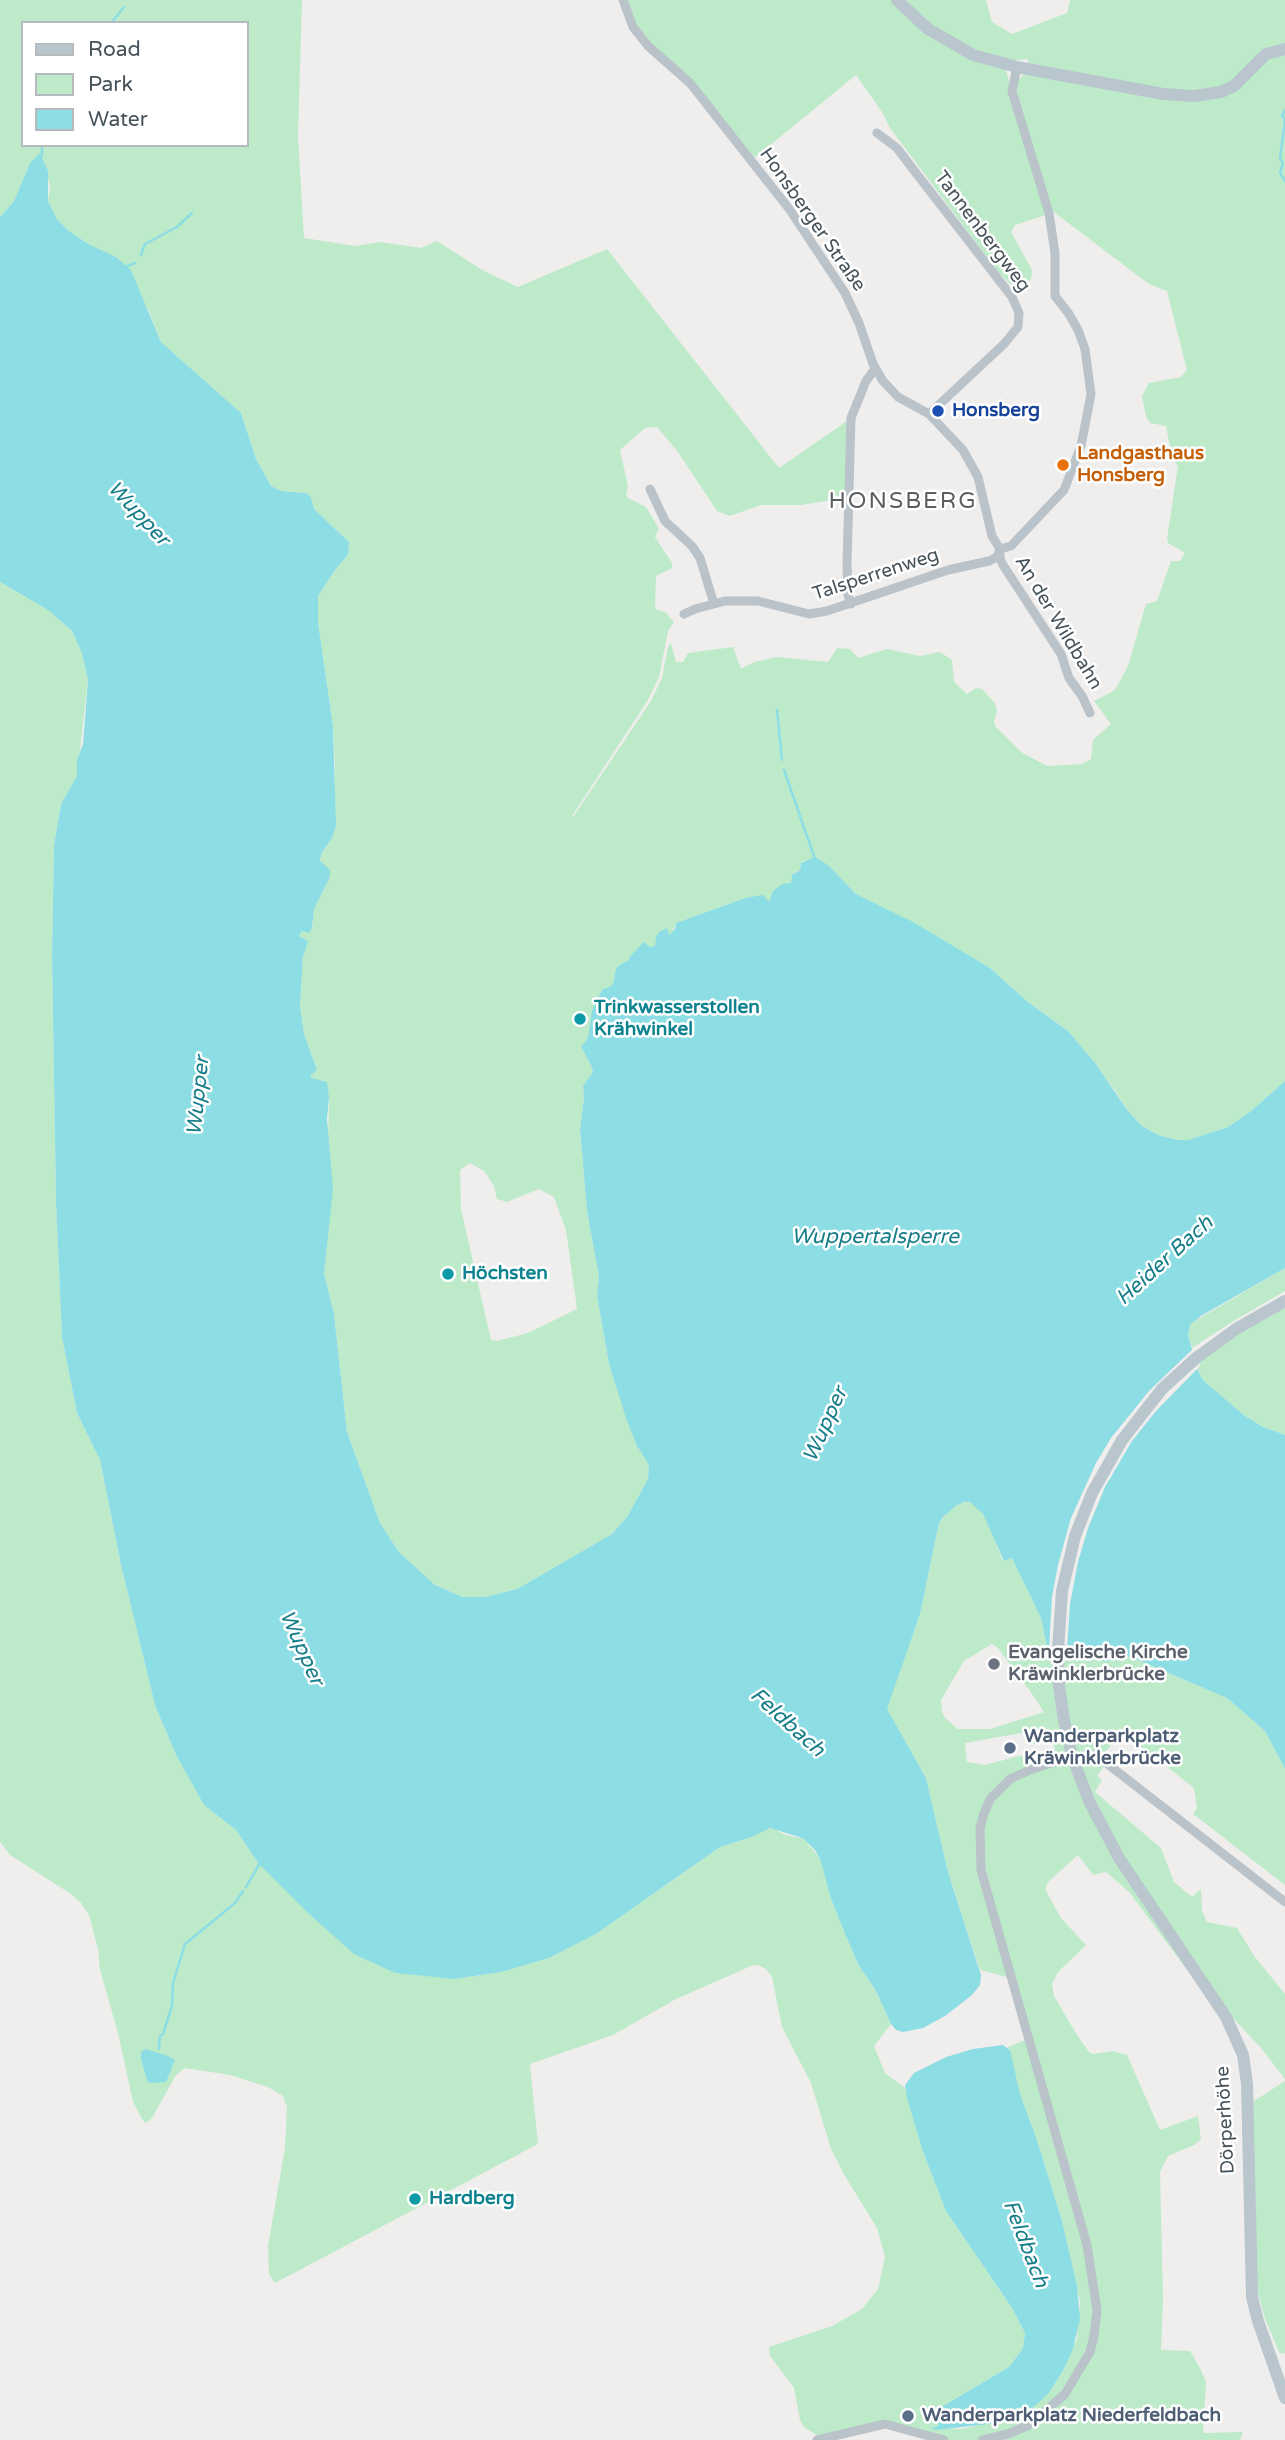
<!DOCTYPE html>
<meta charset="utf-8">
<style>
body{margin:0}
#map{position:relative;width:1285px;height:2440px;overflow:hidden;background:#f0eded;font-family:"Varela Round",sans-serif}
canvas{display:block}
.legend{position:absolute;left:21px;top:21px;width:228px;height:126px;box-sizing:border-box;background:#fff;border:2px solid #b5babd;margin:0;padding:9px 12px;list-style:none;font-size:21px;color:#465259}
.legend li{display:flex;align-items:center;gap:14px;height:35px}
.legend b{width:35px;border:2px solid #b5babd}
</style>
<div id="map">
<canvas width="1285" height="2440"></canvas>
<ul class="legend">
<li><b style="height:9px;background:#bac6ce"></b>Road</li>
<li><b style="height:19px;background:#bdebca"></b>Park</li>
<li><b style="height:19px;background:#8ddde5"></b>Water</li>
</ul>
</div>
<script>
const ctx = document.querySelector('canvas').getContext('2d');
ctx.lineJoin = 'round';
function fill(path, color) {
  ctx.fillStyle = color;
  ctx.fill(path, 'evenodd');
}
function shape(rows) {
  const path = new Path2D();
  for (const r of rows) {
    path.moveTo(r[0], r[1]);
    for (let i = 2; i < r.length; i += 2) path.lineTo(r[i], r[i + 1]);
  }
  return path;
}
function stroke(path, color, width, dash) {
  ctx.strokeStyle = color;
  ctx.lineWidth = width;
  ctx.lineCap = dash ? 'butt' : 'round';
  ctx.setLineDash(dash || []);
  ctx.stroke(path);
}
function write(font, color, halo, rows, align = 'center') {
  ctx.font = font + ' "Varela Round",sans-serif';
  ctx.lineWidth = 5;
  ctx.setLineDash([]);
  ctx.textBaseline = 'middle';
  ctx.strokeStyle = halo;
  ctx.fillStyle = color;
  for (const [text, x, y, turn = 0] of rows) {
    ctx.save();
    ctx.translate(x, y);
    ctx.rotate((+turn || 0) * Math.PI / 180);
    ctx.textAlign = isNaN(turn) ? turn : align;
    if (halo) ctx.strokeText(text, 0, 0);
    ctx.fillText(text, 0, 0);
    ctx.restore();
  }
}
fill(shape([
 [0,0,302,0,298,136,304,238,355,246,380,242,421,248,437,241,484,271,518,287,607,249,779,468,850,419,848,493,838,499,801,505,761,505,730,516,717,511,678,452,657,427,645,428,620,450,628,486,626,495,628,498,646,507,659,529,655,537,672,563,672,568,656,576,655,609,665,612,674,622,668,631,659,677,648,700,572,816,573,817,651,701,662,678,668,647,671,643,676,662,683,662,688,653,733,647,741,669,754,662,777,657,828,662,837,648,850,649,858,658,887,649,920,656,940,652,952,660,954,682,967,694,976,688,982,689,995,703,997,711,994,721,995,726,1021,752,1047,766,1082,764,1091,759,1093,740,1111,724,1094,701,1115,690,1128,666,1146,604,1157,601,1171,561,1180,561,1185,553,1168,543,1167,539,1178,466,1172,459,1166,426,1150,423,1146,416,1142,396,1149,383,1181,377,1187,370,1167,291,1149,284,1051,210,1019,110,1016,83,1023,75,1032,72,1209,97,1260,62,1285,51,1285,1081,1250,1112,1228,1127,1188,1140,1177,1140,1158,1135,1142,1126,1128,1111,1114,1089,1068,1031,1028,1002,990,968,896,914,856,894,836,873,806,860,801,863,800,870,794,873,791,883,769,902,759,897,745,898,676,923,672,934,615,972,614,982,591,1027,588,1039,581,1047,591,1065,593,1073,583,1086,584,1098,580,1129,587,1211,599,1277,597,1296,609,1365,637,1446,649,1465,648,1479,627,1517,612,1534,517,1589,485,1597,463,1597,435,1585,399,1552,380,1523,347,1432,334,1314,324,1273,326,1239,329,1097,323,1081,311,1079,311,1075,317,1070,304,1034,300,1005,303,957,307,941,299,936,302,931,312,928,314,909,330,877,320,862,322,852,332,838,335,767,333,726,318,622,318,596,335,570,348,555,349,542,314,509,311,497,306,493,282,491,271,486,256,459,241,413,161,342,148,309,90,245,69,231,57,219,48,201,50,186,42,156,30,163,14,201,0,217],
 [23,23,247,23,247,145,23,145],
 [470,1163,484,1171,494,1186,497,1199,507,1202,539,1189,554,1197,566,1230,577,1309,528,1333,497,1341,491,1340,461,1209,460,1170],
 [625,0,896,0,913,18,1006,70,1046,215,1015,225,1011,232,1032,270,1031,280,1019,286,1012,286,998,272,890,128,882,112,856,75,753,159,648,43,636,27],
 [903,0,986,0,992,22,1012,34,1067,13,1070,0,1285,0,1285,49,1273,51,1234,86,1194,96,1029,63,1027,59,1011,61,972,51,940,34],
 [0,582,48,610,72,631,82,653,88,680,77,776,61,804,54,845,52,955,56,1202,62,1337,77,1413,100,1460,121,1565,155,1705,176,1755,204,1805,236,1830,260,1864,455,1979,501,1972,549,1958,596,1934,720,1847,752,1837,764,1829,775,1829,783,1834,804,1839,822,1861,830,1896,846,1936,859,1966,875,1989,891,2024,874,2046,885,2073,905,2088,922,2149,946,2211,1012,2308,1025,2333,1023,2348,1009,2367,943,2406,937,2416,938,2426,933,2428,962,2429,1013,2417,1026,2411,1054,2385,1064,2369,1077,2339,1080,2302,1062,2221,1037,2140,1020,2094,1008,2047,1028,2039,1010,1978,980,1970,948,1872,926,1778,886,1709,920,1614,939,1523,948,1512,961,1503,968,1502,975,1504,986,1519,1003,1561,1012,1557,1041,1618,1047,1647,1070,1648,1077,1654,1107,1661,1113,1656,1131,1657,1227,1698,1265,1731,1285,1769,1285,1885,1193,1814,1197,1808,1194,1788,1123,1732,1098,1760,1104,1766,1097,1776,1102,1780,1095,1792,1161,1848,1174,1882,1192,1897,1201,1889,1202,1911,1207,1922,1237,1928,1255,1957,1285,1994,1285,2079,1261,2048,1185,1967,1129,1892,1106,1872,1093,1875,1078,1855,1049,1881,1045,1889,1061,1918,1086,1945,1058,1972,1052,1984,1054,1996,1077,2035,1089,2052,1093,2054,1113,2051,1127,2055,1160,2130,1198,2116,1201,2139,1194,2145,1168,2156,1160,2172,1163,2300,1161,2350,1190,2351,1200,2368,1206,2382,1203,2433,1243,2432,1240,2440,1004,2440,1041,2422,1042,2416,982,2440,943,2440,895,2425,818,2436,804,2427,800,2420,794,2388,770,2356,769,2347,832,2326,862,2309,878,2289,885,2257,877,2228,845,2176,831,2149,811,2083,782,2027,772,1977,766,1969,758,1965,751,1966,676,1999,613,2035,530,2064,538,2144,275,2283,269,2274,268,2246,285,2148,287,2107,283,2096,268,2087,230,2075,185,2068,176,2075,152,2118,146,2123,142,2119,133,2102,118,2033,100,1970,98,1949,89,1915,81,1903,71,1894,10,1855,0,1842],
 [992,1644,998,1648,1030,1691,1044,1712,990,1729,958,1729,945,1718,942,1712,941,1700,964,1661],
 [1021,1733,1034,1744,1049,1741,1053,1742,1055,1749,1054,1752,1045,1757,1019,1756,985,1765,967,1762,965,1743],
 [1285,1268,1285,1291,1232,1322,1192,1348,1188,1335,1190,1325,1195,1321],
 [1285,1301,1285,1435,1263,1427,1245,1416,1203,1380,1198,1371,1196,1358],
 [1285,2081,1285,2353,1280,2354,1265,2319,1256,2285,1251,2103]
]), '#bdebca');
fill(shape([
 [40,153,48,171,48,201,57,219,69,231,90,245,116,257,131,270,161,342,241,413,256,459,271,486,282,491,306,493,311,497,314,509,349,542,348,555,335,570,318,596,318,622,333,726,336,826,332,838,322,852,320,861,330,870,330,877,314,909,312,928,309,933,302,931,299,936,308,941,303,957,300,1005,304,1034,317,1070,311,1075,311,1078,327,1082,329,1097,327,1119,333,1189,324,1273,334,1314,347,1432,380,1523,399,1552,435,1585,463,1597,485,1597,517,1589,612,1534,627,1517,648,1479,649,1465,637,1446,626,1418,609,1364,597,1296,599,1277,587,1211,580,1129,584,1098,583,1086,593,1072,591,1065,581,1047,588,1038,592,1011,597,999,603,989,610,987,614,982,615,972,618,966,629,960,630,956,644,942,650,947,655,946,656,937,659,932,667,928,669,935,675,929,676,923,745,898,763,895,769,902,773,891,782,884,791,883,792,875,800,870,801,863,815,857,828,865,856,894,913,922,990,968,1028,1002,1068,1031,1095,1063,1128,1111,1142,1126,1158,1135,1177,1140,1188,1140,1228,1127,1250,1112,1285,1081,1285,1268,1201,1316,1190,1325,1188,1335,1198,1371,1203,1380,1245,1416,1263,1427,1285,1435,1285,1769,1265,1731,1227,1698,1131,1657,1113,1656,1107,1662,1077,1654,1070,1648,1047,1647,1041,1618,1012,1558,1004,1561,983,1514,970,1502,964,1502,956,1506,943,1517,939,1523,920,1614,887,1709,926,1778,948,1872,981,1975,980,1985,972,1995,945,2016,923,2028,903,2032,896,2030,891,2024,875,1989,859,1966,846,1936,830,1896,821,1861,815,1850,804,1839,799,1837,770,1828,752,1837,720,1847,596,1934,549,1958,501,1972,455,1979,395,1973,354,1954,307,1912,259,1864,236,1830,204,1805,176,1755,155,1705,121,1565,100,1460,77,1413,62,1337,56,1202,52,955,54,845,61,804,77,776,77,760,83,744,88,680,82,653,72,631,48,610,0,582,0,217,14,201,30,163],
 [1003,2045,1010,2050,1020,2094,1037,2140,1062,2221,1077,2286,1080,2319,1073,2349,1064,2369,1049,2393,1035,2406,1013,2417,989,2424,936,2430,931,2428,938,2426,937,2416,943,2406,1009,2367,1023,2348,1025,2333,1012,2308,946,2211,922,2149,907,2098,905,2085,914,2073,946,2057,973,2049],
 [146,2049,168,2056,175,2060,166,2082,148,2083,141,2059,141,2052]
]), '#8ddde5');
fill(shape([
 [1195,1347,1200,1366,1156,1411,1132,1441,1105,1487,1088,1528,1078,1562,1070,1604,1067,1649,1049,1649,1052,1597,1058,1565,1071,1518,1096,1463,1111,1438,1149,1391]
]), '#f0eded');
stroke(shape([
 [111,23,124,7],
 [1285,110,1282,116,1285,119],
 [1285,120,1280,159,1283,163,1280,173,1285,181],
 [42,145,42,156],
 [141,255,145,244,177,227,192,213],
 [125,267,135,263],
 [777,710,782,760],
 [784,770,815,859],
 [246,1887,260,1863],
 [159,2049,160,2036,163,2034,172,2006,173,1983,185,1944,235,1903,243,1891]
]), '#8ddde5', 2.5);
stroke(shape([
 [623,0,633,27,648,46,690,83,790,210,845,293,859,323,873,364,883,381,898,397,929,414,963,450,978,477,992,536,1000,549],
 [877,133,897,148,906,160,1012,297,1019,313,1018,327,1004,344,929,414],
 [650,489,665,521,692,546,700,558,714,604],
 [1000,549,1011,546,1064,490,1081,446,1091,394,1085,349,1078,330,1069,314,1055,296,1055,253,1049,213,1012,91,1017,67],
 [1000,551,1000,559,1003,565,1061,654,1069,678,1082,696,1090,713],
 [851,604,848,595,847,564,851,418,866,381,875,369],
 [684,614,695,609,725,601,758,601,809,614,827,611,948,570,989,561,997,557,1000,549],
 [817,2440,885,2424,944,2440],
 [982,2440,1008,2434,1029,2425,1065,2394,1090,2352,1094,2336,1097,2310,1087,2245,981,1870,980,1828,984,1813,991,1798,1010,1779,1030,1770,1072,1756,1096,1755,1285,1902]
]), '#b9c3c9', 9);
stroke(shape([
 [897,0,928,29,973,55,1017,67,1163,94,1194,96,1221,92,1234,86,1266,54,1285,49],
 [1285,1301,1236,1329,1196,1358,1162,1389,1122,1440,1092,1493,1075,1536,1062,1591,1058,1649,1059,1686,1064,1720,1072,1756,1089,1801,1119,1858,1226,2017,1243,2055,1247,2084,1252,2297,1258,2321,1285,2398]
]), '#bac6ce', 12);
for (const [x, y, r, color] of [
 [938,411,7,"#1a4fb4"],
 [1063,465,7,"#e8710a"],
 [580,1019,7,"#0f9aa8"],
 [448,1274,7,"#0f9aa8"],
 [994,1664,7,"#6b7280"],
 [1010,1748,7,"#5c6f8a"],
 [415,2199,7,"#0f9aa8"],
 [908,2416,7,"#5c6f8a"]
]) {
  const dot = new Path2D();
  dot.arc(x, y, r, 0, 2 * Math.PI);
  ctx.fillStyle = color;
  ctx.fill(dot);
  stroke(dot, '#fff', 2.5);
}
write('19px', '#465259', '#fff', [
 ["Honsberger Straße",812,220,55],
 ["Tannenbergweg",982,232,53],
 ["Talsperrenweg",876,575,-18],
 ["An der Wildbahn",1058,623,59],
 ["Dörperhöhe",1226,2120,-93]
]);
write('bold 19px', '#164399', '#fff', [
 ["Honsberg",952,411]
], 'left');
write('bold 19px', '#c56008', '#fff', [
 ["Landgasthaus",1077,454],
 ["Honsberg",1077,476]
], 'left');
write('bold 19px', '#0d838f', '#fff', [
 ["Trinkwasserstollen",594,1008],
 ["Krähwinkel",594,1030],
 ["Höchsten",462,1274],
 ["Hardberg",429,2199]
], 'left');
write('bold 19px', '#5b616d', '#fff', [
 ["Evangelische Kirche",1008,1653],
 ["Kräwinklerbrücke",1008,1675]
], 'left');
write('bold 19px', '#4e5e75', '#fff', [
 ["Wanderparkplatz",1024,1737],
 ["Kräwinklerbrücke",1024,1759],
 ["Wanderparkplatz Niederfeldbach",922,2416]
], 'left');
write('italic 21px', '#147d88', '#fff', [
 ["Wupper",138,514,47],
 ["Wupper",199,1096,-84],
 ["Wuppertalsperre",875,1237],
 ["Heider Bach",1165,1261,-42],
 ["Wupper",826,1425,-66],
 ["Wupper",301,1648,66],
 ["Feldbach",787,1723,42],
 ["Feldbach",1025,2244,69]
]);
ctx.letterSpacing = '2px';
write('23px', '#5a5e61', '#fff', [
 ["HONSBERG",903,502]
]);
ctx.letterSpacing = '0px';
</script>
